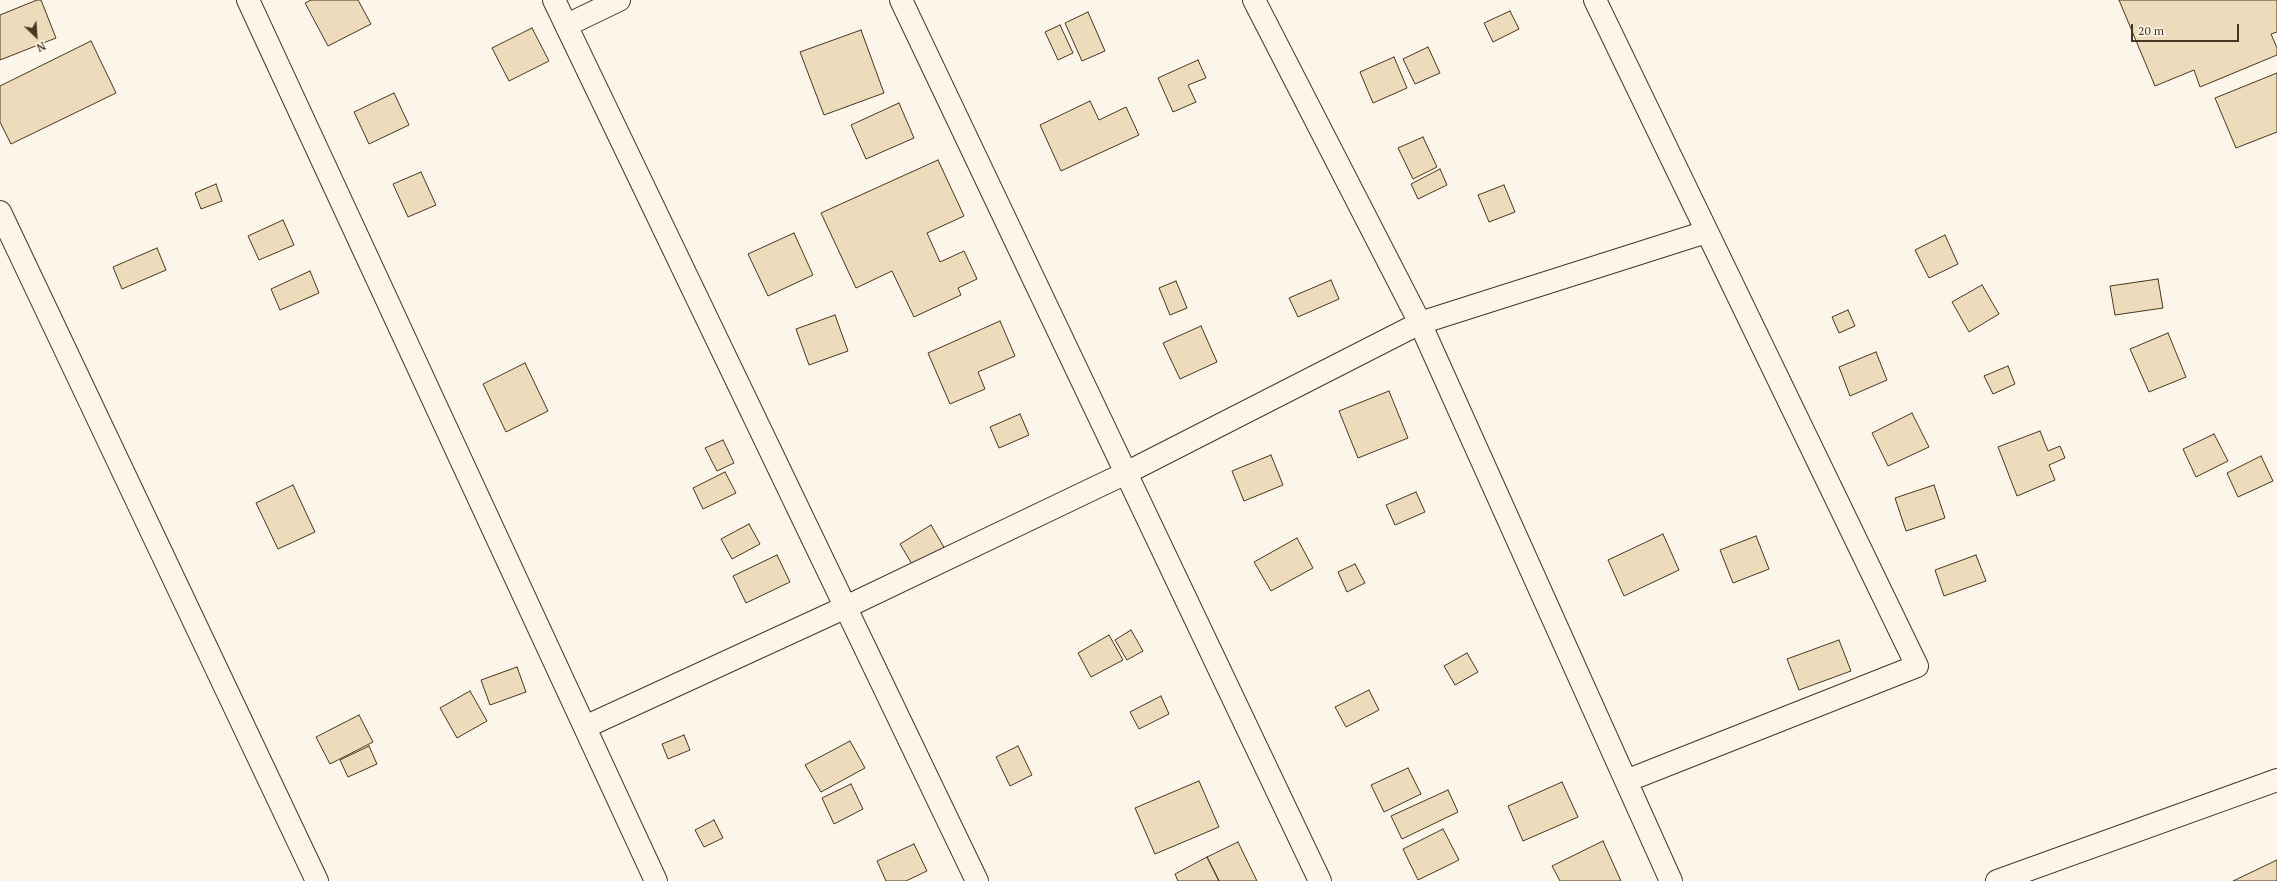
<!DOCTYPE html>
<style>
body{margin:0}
#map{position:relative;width:2277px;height:881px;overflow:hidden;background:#fbf6e9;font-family:"PT Serif",serif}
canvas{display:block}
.north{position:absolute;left:16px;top:16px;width:40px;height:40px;-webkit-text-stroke:3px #fbf6e9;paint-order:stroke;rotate:155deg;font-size:11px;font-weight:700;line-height:16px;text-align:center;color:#4a3520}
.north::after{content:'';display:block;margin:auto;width:14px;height:18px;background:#4a3520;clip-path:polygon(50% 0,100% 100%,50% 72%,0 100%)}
.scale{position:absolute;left:2131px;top:24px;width:108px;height:18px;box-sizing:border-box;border:2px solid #4a3520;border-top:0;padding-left:5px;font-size:12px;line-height:14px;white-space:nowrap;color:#4a3520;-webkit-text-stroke:3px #fbf6e9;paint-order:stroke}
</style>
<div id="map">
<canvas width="2277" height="881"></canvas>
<div class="north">N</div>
<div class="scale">20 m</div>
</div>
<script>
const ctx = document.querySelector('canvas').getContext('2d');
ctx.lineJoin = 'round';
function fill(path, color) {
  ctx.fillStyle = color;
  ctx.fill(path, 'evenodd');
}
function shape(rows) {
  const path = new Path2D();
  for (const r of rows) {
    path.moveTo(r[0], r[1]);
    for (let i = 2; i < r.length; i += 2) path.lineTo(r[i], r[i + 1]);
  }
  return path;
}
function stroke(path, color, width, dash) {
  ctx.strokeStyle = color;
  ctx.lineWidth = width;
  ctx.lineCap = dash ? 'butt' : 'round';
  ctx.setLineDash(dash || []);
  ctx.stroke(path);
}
const building = shape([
 [37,0,41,0,56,38,0,60,0,15,37,0],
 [311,0,358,0,371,24,328,46,305,3,311,0],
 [2119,0,2277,0,2277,32,2271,34,2277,48,2277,55,2200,87,2194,70,2155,86,2119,0],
 [1510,11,1519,29,1493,42,1484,23,1510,11],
 [1088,12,1105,51,1082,61,1065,23,1088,12],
 [1060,25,1073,53,1058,60,1045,32,1060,25],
 [532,28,549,61,509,81,492,48,532,28],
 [861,30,884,93,824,115,800,52,861,30],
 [91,41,116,93,11,144,0,122,0,86,91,41],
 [1428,47,1440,73,1415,84,1403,59,1428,47],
 [1394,57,1407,88,1373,103,1360,72,1394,57],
 [1198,60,1206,78,1188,85,1196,102,1173,112,1158,78,1198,60],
 [2277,73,2277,132,2236,148,2215,98,2277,73],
 [394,93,409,125,369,144,354,112,394,93],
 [1090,101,1099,120,1126,107,1139,135,1061,171,1040,125,1090,101],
 [899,103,914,138,866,159,851,125,899,103],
 [1423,137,1437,167,1413,179,1398,148,1423,137],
 [938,160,964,216,927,233,940,262,964,251,977,279,958,288,961,295,914,317,892,271,856,288,821,213,938,160],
 [1440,169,1447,185,1418,199,1411,184,1440,169],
 [421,172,436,205,408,217,393,184,421,172],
 [216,184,222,201,201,209,195,193,216,184],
 [1504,185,1515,212,1489,222,1478,195,1504,185],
 [283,220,294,245,259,260,248,236,283,220],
 [794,233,813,275,768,296,748,254,794,233],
 [1945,235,1958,264,1929,278,1915,250,1945,235],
 [157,248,166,270,122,289,113,267,157,248],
 [310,271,319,293,280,310,271,289,310,271],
 [2158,279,2163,308,2115,315,2110,286,2158,279],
 [1331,280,1339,299,1298,317,1289,298,1331,280],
 [1176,281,1187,308,1170,315,1159,288,1176,281],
 [1982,285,1999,314,1969,332,1952,302,1982,285],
 [1848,310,1855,326,1839,333,1832,317,1848,310],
 [835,315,848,351,809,365,796,329,835,315],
 [1000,321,1015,356,978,372,985,389,950,404,928,353,1000,321],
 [1201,326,1217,362,1180,379,1163,343,1201,326],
 [2168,333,2186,377,2149,392,2130,349,2168,333],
 [1876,352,1887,380,1850,396,1839,367,1876,352],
 [525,363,548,411,506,432,483,384,525,363],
 [2008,366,2015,384,1993,394,1984,376,2008,366],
 [1389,391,1408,438,1358,458,1339,411,1389,391],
 [1912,413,1929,447,1888,466,1872,433,1912,413],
 [1020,414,1029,435,999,448,990,427,1020,414],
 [2040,431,2048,451,2060,446,2065,458,2049,465,2055,480,2017,496,1998,447,2040,431],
 [2214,434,2228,461,2196,477,2183,449,2214,434],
 [723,440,734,463,717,471,705,448,723,440],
 [1271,455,1283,485,1244,501,1232,471,1271,455],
 [2261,456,2273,481,2238,497,2227,473,2261,456],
 [725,472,736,493,703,509,693,488,725,472],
 [293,485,315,532,278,549,256,503,293,485],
 [1934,485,1945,518,1906,531,1895,498,1934,485],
 [1416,492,1425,512,1395,525,1386,505,1416,492],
 [749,524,760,544,732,559,721,539,749,524],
 [931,525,949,556,918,574,900,544,931,525],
 [1663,534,1679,570,1624,596,1608,560,1663,534],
 [1756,536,1769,569,1733,583,1720,550,1756,536],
 [1297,538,1313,568,1271,591,1254,562,1297,538],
 [777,555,790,582,746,603,733,576,777,555],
 [1976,555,1986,581,1944,596,1935,570,1976,555],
 [1355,564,1365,583,1347,592,1338,572,1355,564],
 [1131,630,1143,651,1127,660,1115,640,1131,630],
 [1109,635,1123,660,1091,677,1078,653,1109,635],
 [1839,640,1851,671,1799,690,1787,659,1839,640],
 [1467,653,1478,672,1455,685,1444,666,1467,653],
 [517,667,526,692,490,705,481,680,517,667],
 [1369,690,1379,710,1346,727,1335,707,1369,690],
 [470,691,487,721,457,738,440,708,470,691],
 [1161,696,1169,714,1139,729,1130,712,1161,696],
 [359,715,373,742,330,764,316,737,359,715],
 [684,735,690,750,668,759,662,744,684,735],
 [850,741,865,768,821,792,805,765,850,741],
 [369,746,377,764,348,777,340,760,369,746],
 [1018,746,1032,775,1010,786,996,757,1018,746],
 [1408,768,1421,794,1384,812,1371,785,1408,768],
 [1199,781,1219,827,1155,854,1135,808,1199,781],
 [1562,782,1578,817,1523,841,1508,806,1562,782],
 [851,784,863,809,834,824,822,798,851,784],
 [1448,790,1458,812,1402,839,1391,816,1448,790],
 [714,820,723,838,704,847,695,830,714,820],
 [1443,829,1459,860,1418,880,1403,849,1443,829],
 [1603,841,1621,881,1560,881,1552,866,1603,841],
 [1238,842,1257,881,1219,881,1207,857,1238,842],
 [914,844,927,871,906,881,886,881,877,861,914,844],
 [1207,857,1219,881,1178,881,1175,874,1207,857],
 [2277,860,2277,881,2233,881,2277,860]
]);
fill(building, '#ecdcbc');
stroke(building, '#4a3520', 1);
const minor = shape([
 [248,0,656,881],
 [554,0,977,881],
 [901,0,1320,881],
 [1254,0,1420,323,1671,881],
 [1595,0,1917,666,1626,781],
 [567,25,619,0],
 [0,212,317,881],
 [585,727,846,607,1126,473,1420,323,1706,232],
 [1997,881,2277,780]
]);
stroke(minor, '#4a3520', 24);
stroke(minor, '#fbf6e9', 22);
</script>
